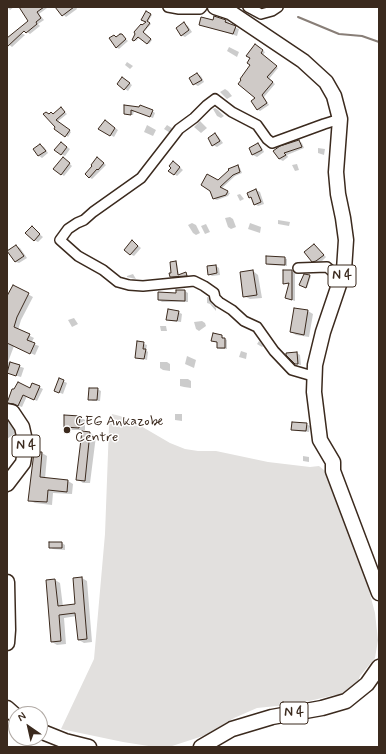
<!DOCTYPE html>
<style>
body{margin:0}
#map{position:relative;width:386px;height:754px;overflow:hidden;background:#fff;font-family:Mynerve,sans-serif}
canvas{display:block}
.frame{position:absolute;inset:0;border:8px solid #3b2a1e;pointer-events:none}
.north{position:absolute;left:8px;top:706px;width:40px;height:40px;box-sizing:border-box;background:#fff;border:1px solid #b1aaa5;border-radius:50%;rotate:326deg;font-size:11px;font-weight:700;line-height:16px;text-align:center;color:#3b2a1e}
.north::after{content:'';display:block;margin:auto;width:14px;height:18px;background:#3b2a1e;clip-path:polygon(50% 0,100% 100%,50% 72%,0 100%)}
</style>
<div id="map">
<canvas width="386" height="754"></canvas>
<div class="frame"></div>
<div class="north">N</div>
</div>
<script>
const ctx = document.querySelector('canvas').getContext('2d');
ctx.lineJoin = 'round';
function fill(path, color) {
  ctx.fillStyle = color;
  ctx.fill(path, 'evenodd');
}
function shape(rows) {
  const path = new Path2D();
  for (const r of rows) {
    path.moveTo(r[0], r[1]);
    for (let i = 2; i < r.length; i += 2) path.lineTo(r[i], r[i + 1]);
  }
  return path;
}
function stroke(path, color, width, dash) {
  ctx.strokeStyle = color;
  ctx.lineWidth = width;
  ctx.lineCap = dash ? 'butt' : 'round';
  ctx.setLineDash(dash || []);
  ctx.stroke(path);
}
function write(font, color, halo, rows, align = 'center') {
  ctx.font = font + ' Mynerve,sans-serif';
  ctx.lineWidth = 3;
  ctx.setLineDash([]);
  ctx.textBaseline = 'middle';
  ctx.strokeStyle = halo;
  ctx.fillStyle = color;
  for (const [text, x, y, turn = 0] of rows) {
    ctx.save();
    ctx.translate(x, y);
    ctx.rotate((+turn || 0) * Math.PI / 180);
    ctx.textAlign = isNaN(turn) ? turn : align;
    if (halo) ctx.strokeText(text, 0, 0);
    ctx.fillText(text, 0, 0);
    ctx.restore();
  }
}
fill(shape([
 [112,414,120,416,134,422,170,443,185,449,198,451,216,451,268,462,310,467,319,466,335,479,363,568,375,613,378,640,375,658,360,676,358,682,348,690,340,695,335,695,296,704,257,708,234,718,206,735,169,747,155,747,123,742,61,729,94,659,105,534,109,426]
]), '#e2e0de');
fill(shape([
 [7,7,14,7,10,10],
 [27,7,47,7,47,8,39,14,44,20,38,24,40,26,30,34,27,32,30,21],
 [63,7,76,7,77,9,66,17,59,10],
 [146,12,152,15,148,22,151,24,143,33,152,40,149,44,140,37,136,41,133,40,143,26,148,22,142,19],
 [225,20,229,22,228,25,239,29,237,36,200,24,213,21],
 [184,24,188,26,192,32,185,37,181,35],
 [21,33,25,35,12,47,7,43,7,40],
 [122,36,128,41,119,49,116,47,117,38],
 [255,46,265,52,263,55,278,68,269,79,275,84,264,97,269,105,260,111,257,109,251,65],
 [229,47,239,52,237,57,227,51],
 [127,62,133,66,130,69,125,65],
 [197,74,201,76,204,82,198,86,194,84],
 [125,80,132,85,128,91,125,89],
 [225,89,228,91,232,96,227,99,220,92],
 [125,106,152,111,155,113,153,118,134,111,133,115,127,115,125,113],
 [61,108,67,114,57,122,71,132,68,137,57,127,49,115,53,115],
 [215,108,218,110,224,116,221,118,217,116,213,109],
 [200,121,207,128,201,133,194,127],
 [108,123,118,130,114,137,100,129],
 [147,125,156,130,153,136,144,132],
 [167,125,175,130,172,134,164,129],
 [215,134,218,136,223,143,217,147,213,145],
 [299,141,302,143,304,148,287,155,288,157,283,161,279,159,275,151],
 [258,144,261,146,264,152,257,157,253,155,250,149],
 [40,145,44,147,48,153,42,158,39,156,34,149],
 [64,145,70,149,65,156,61,154],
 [318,148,325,149,324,155,318,153],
 [66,160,72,166,64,176,55,169],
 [100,160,106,165,92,179,89,177],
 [176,164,183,170,177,176,174,174],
 [297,164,299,170,295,171,292,165],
 [238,166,240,168,242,173,235,176,221,189,230,193,228,196,217,200,214,199,218,181,230,171],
 [256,190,260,192,264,204,258,206,255,204,253,199,250,197],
 [240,194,244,199,240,201,237,195],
 [230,217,233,219,236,227,231,229,228,227,225,218],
 [278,220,290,222,289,226,278,224],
 [192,223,196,225,200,233,196,235,193,233,188,225],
 [250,223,261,227,260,233,248,229],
 [206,224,210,232,205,234,201,226],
 [32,228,43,237,38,242,34,240],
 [136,244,141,248,134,256,130,254],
 [314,245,326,257,320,263,317,263,313,261],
 [16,246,20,248,27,258,19,263,16,262],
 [284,258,287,259,287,266,270,265,267,264],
 [176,262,177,263,179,276,186,273,188,276,171,277],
 [216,266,219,268,220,275,212,276,209,274],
 [253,271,258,275,262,298,250,299,244,296],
 [291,271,295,273,295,301,289,299,290,285,284,283],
 [133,274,136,279,127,277,127,276],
 [304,275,311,276,307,288,300,285],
 [13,286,33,297,21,320,18,330,34,338,31,343,39,346,35,355,14,346,8,362,24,368,21,377,7,373,7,298],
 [185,291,188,293,188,302,162,302,159,300],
 [207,297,210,298,212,304,216,308,216,311,210,304,207,303],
 [308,311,313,314,309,337,296,335,291,332],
 [178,312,182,314,181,322,171,321,167,319],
 [74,318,78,324,72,327,68,320],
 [202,321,205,323,206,326,199,331,196,329,194,322],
 [160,326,166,326,167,331,161,331],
 [221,336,227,340,227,349,221,349,218,348,218,343,213,341],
 [259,341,263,346,262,347,257,344],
 [138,342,147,345,146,350,148,352,147,360,136,357],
 [241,351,247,353,246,359,239,357],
 [297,353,300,355,301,365,296,364],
 [187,356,196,360,194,368,185,364],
 [160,362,167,362,170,364,170,371,163,370,160,368],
 [59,379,67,383,63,394,58,392],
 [180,379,188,379,191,381,191,388,184,387,180,386],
 [39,387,43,389,37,401,27,396,22,407,7,402,13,390,30,390],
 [97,389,101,391,100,401,93,401,89,399],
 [175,414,182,414,182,421,175,420],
 [80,417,85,420,85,430,70,430,65,426],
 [7,421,10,423,17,432,7,439],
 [306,424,310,426,309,432,296,431,292,429],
 [83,432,90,433,96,436,90,483,83,483,77,479],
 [42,453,47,456,45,479,68,481,73,484,72,494,53,493,52,505,35,503,29,500],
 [303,456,309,457,309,462,303,461],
 [62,543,65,545,65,550,53,549,50,547],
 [82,578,87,581,92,642,84,643,79,640,77,616,64,618,66,644,57,645,52,642,55,580,60,583,63,607,76,605]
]), '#0003');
stroke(shape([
 [298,17,339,34,362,36,379,42]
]), '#887e77', 2);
const building = shape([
 [19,7,44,7,37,12,41,18,36,22,37,24,26,33,24,31,7,47,7,38,28,21,19,7],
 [55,7,74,7,62,16,55,7],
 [146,11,151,14,147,21,150,23,143,32,151,39,147,44,138,37,134,41,132,40,135,34,134,32,141,24,142,25,146,22,141,20,146,11],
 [214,16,226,20,225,22,236,26,233,34,199,25,201,17,213,20,214,16],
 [184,22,189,30,181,36,176,28,184,22],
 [120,34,122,34,126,39,116,48,109,38,114,35,116,37,120,34],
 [255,44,263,50,261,53,277,66,267,77,273,82,262,95,267,103,257,110,251,101,255,98,238,84,241,80,240,79,250,65,247,63,250,58,246,56,255,44],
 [197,73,202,80,193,85,189,78,197,73],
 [122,77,130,83,124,90,117,84,122,77],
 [124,105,139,107,140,105,153,110,150,117,131,110,131,115,124,114,124,105],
 [61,107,65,112,56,120,70,130,65,137,54,129,55,127,43,114,46,112,49,114,51,112,53,114,61,107],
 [105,120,115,128,110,136,98,129,105,120],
 [215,133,220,141,212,146,208,138,215,133],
 [299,140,302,147,284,153,286,155,279,159,273,151,280,146,299,140],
 [61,142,67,147,61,155,54,150,61,142],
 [258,143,262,150,252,155,249,148,258,143],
 [40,144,46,151,38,156,33,149,40,144],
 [63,157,70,163,61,175,53,169,63,157],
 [97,157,104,163,98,170,97,169,89,178,85,174,92,166,91,165,97,157],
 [173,161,180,167,174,175,168,171,171,168,169,166,173,161],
 [238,165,240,172,233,175,220,187,228,191,226,195,213,199,210,191,201,185,207,174,218,180,229,170,228,169,238,165],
 [256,189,261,202,254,205,251,197,249,198,247,193,256,189],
 [32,226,40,234,34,241,25,233,32,226],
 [132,240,138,246,130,255,124,250,132,240],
 [314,244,324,255,316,261,312,262,304,252,314,244],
 [16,245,24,256,15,262,7,251,16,245],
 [266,256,285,257,285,265,266,264,266,256],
 [176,261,178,275,186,272,187,276,170,277,169,273,171,273,170,262,176,261],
 [216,265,217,273,208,275,207,266,216,265],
 [253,270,257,295,243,297,240,272,253,270],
 [283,270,292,270,292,300,285,298,289,283,283,284,283,270],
 [304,274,310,275,306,288,299,285,304,274],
 [13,285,29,293,17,317,14,327,30,334,27,340,35,343,30,354,7,343,7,296,13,285],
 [176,290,185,290,185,301,158,300,158,292,176,293,176,290],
 [294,308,308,310,304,335,290,332,294,308],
 [168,309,179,311,177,321,166,320,168,309],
 [213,333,222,335,222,338,225,338,225,348,217,348,217,342,211,341,213,333],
 [137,341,144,342,143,349,146,349,144,359,135,358,137,341],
 [297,352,298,364,295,364,286,355,286,353,297,352],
 [10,362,20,365,16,376,7,373,10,362],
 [59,378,64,380,59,393,54,391,59,378],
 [18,382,30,388,32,383,40,386,34,400,23,395,18,406,14,404,7,403,12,389,14,389,18,382],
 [89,388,98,388,97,400,88,400,89,388],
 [64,415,80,416,79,428,64,427,64,415],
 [292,422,307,423,306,431,291,430,292,422],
 [82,431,90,432,85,481,76,480,82,431],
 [34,452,42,452,40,477,68,480,67,492,48,490,47,502,28,501,34,452],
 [49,542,62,542,62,548,49,548,49,542],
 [82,577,87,639,78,640,75,613,59,615,61,641,51,642,46,580,55,579,58,606,75,604,73,578,82,577]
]);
fill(building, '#cfcac7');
stroke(building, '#3b2a1e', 1);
const minor = shape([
 [168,7,179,9,200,9,202,7],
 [248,7,261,14,272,11,278,7],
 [298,268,327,267,341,279],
 [316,377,292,370,274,351,257,327,244,321,232,310,219,302,215,298,214,293,204,286,194,281,143,286,129,285,118,282,103,270,78,256,60,240,68,229,77,223,84,220,93,212,141,178,179,129,194,118,207,105,215,99,232,112,257,125,267,139,272,143,324,124,340,119]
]);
const primary = shape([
 [215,7,230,12,303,61,326,82,334,96,340,119,336,172,338,194,343,218,346,240,344,270,323,332,315,365,314,392,320,440,333,462,333,471,379,593],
 [7,411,12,412,22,427,26,445,23,463,7,484],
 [7,582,8,630,7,643],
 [7,708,16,716],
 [40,731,65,741,89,747],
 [201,747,232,729,272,717,322,708,346,701,367,684,379,667]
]);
stroke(minor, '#3b2a1e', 12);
stroke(primary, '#3b2a1e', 17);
stroke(minor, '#fff', 9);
stroke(primary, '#fff', 14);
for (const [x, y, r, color] of [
 [67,430,4,"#3b2a1e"]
]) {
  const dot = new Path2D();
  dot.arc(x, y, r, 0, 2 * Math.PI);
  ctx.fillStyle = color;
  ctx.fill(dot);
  stroke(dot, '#fff', 1.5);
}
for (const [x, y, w] of [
 [342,276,28],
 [26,446,28],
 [294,713,28]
]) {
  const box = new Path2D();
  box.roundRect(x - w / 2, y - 11, w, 22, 3);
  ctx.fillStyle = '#fff';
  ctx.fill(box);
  stroke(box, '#3b2a1e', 1);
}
write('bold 13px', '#3b2a1e', null, [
 ["N 4",342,276],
 ["N 4",26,446],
 ["N 4",294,713]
]);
write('14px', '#3b2a1e', '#fff', [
 ["CEG Ankazobe",75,422],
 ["Centre",75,438]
], 'left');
</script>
